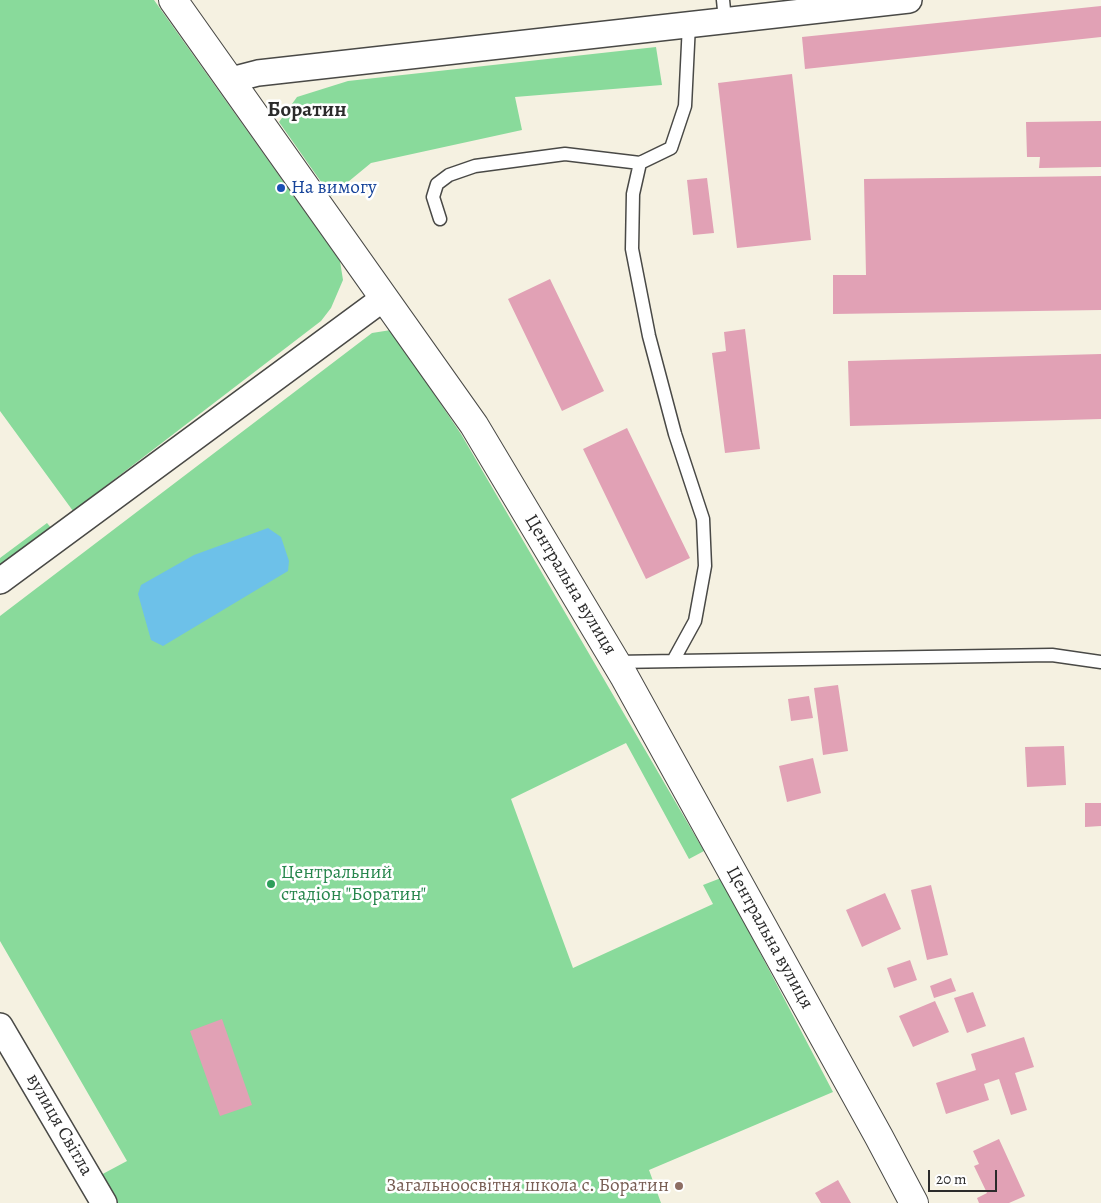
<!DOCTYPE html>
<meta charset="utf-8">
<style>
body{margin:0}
#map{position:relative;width:1101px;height:1203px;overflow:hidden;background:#f5f1e1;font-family:Alegreya,serif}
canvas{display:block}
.scale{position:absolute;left:928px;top:1170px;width:69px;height:22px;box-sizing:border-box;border:2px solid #2b2b2b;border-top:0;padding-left:6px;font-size:15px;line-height:18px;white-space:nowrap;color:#2b2b2b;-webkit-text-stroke:4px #fff;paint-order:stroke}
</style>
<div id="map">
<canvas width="1101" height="1203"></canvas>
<div class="scale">20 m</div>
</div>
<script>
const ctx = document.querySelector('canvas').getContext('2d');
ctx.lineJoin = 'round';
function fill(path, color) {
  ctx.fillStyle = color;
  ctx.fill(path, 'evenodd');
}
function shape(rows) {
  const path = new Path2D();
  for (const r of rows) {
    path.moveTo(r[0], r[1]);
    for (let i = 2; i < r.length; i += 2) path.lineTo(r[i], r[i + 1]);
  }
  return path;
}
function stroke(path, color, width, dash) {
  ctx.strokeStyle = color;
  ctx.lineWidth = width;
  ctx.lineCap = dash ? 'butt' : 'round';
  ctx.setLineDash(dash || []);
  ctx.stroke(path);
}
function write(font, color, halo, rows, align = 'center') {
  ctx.font = font + ' Alegreya,serif';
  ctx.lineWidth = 5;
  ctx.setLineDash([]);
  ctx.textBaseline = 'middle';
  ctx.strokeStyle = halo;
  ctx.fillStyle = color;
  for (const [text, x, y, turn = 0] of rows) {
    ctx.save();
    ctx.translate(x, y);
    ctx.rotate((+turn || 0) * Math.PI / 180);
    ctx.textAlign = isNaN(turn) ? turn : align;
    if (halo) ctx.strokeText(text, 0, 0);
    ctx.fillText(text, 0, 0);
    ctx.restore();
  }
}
fill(shape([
 [0,0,154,0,340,261,343,280,331,308,321,321,73,511,0,411],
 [656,47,662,85,515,97,522,130,371,163,331,196,279,122,297,97,348,81],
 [391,330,461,434,704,851,689,859,626,743,511,799,573,968,713,904,703,885,721,878,833,1092,649,1170,661,1203,112,1203,97,1177,127,1161,0,941,0,616,372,333],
 [47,523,53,530,0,570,0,558]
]), '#89da9b');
fill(shape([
 [268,528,281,537,289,561,288,571,163,646,151,640,138,594,141,585,194,555]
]), '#6dc1e9');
fill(shape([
 [1101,6,1101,37,805,69,802,37],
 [792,74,811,240,737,248,718,83],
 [1101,121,1101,167,1039,168,1040,157,1027,157,1026,122],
 [1101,176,1101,310,833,314,833,275,866,275,864,179],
 [707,178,714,233,693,235,687,180],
 [550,279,604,391,562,411,508,299],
 [745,329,760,449,725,453,712,353,726,351,724,332],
 [1101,354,1101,419,850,426,848,361],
 [627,428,690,558,646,579,583,449],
 [838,685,848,751,823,755,814,688],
 [809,696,813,718,791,721,788,699],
 [1064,746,1066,785,1027,787,1025,747],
 [813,758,821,793,787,802,779,766],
 [1085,803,1101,803,1101,826,1085,827],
 [931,885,948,955,927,960,911,890],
 [885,893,901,929,862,947,846,910],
 [910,960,917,980,894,988,887,968],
 [951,978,956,991,934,998,930,986],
 [973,992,986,1026,967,1033,954,998],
 [935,1001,949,1032,913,1047,899,1016],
 [222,1019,252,1105,220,1116,190,1031],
 [1024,1037,1034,1067,1015,1073,1027,1110,1011,1115,999,1079,984,1084,989,1100,946,1114,936,1083,976,1070,971,1054],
 [999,1139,1025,1196,1009,1203,979,1203,977,1198,987,1193,974,1166,979,1164,973,1151],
 [838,1180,851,1203,821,1203,815,1193]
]), '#e1a1b5');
const service = shape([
 [723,0,725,20],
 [440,219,433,197,437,184,449,175,475,166,565,154,640,163],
 [673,661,695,621,705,566,703,519,675,434,649,336,632,249,633,194,640,163,671,148,685,106,689,24],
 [615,662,1052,655,1101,662]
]);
const minor = shape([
 [231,80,258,73,909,0],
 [0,581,384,298],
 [0,1026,104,1203]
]);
const tertiary = shape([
 [173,0,474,425,624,676,879,1137,914,1203]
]);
stroke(service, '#494946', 15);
stroke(minor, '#494946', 28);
stroke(tertiary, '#494946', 30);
stroke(service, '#fff', 12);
stroke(minor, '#fff', 25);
stroke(tertiary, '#fff', 28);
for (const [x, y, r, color] of [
 [281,188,5,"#1a4fb4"],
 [271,884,5,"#2e9e5b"],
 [679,1186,5,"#8d6e63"]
]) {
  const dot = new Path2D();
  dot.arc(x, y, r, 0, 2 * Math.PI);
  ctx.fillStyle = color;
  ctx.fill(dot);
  stroke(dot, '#fff', 2);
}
write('19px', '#164399', '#fff', [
 ["На вимогу",291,188]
], 'left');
write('19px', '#2b2b2b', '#fff', [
 ["Центральна вулиця",570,585,59],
 ["Центральна вулиця",769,938,61],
 ["вулиця Світла",59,1125,60]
]);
write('19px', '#27864d', '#fff', [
 ["Центральний",281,873],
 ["стадіон \"Боратин\"",281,895]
], 'left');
write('19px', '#785e54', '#fff', [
 ["Загальноосвітня школа с. Боратин",669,1186]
], 'right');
write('bold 21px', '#2b2b2b', '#fff', [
 ["Боратин",307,111]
]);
</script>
